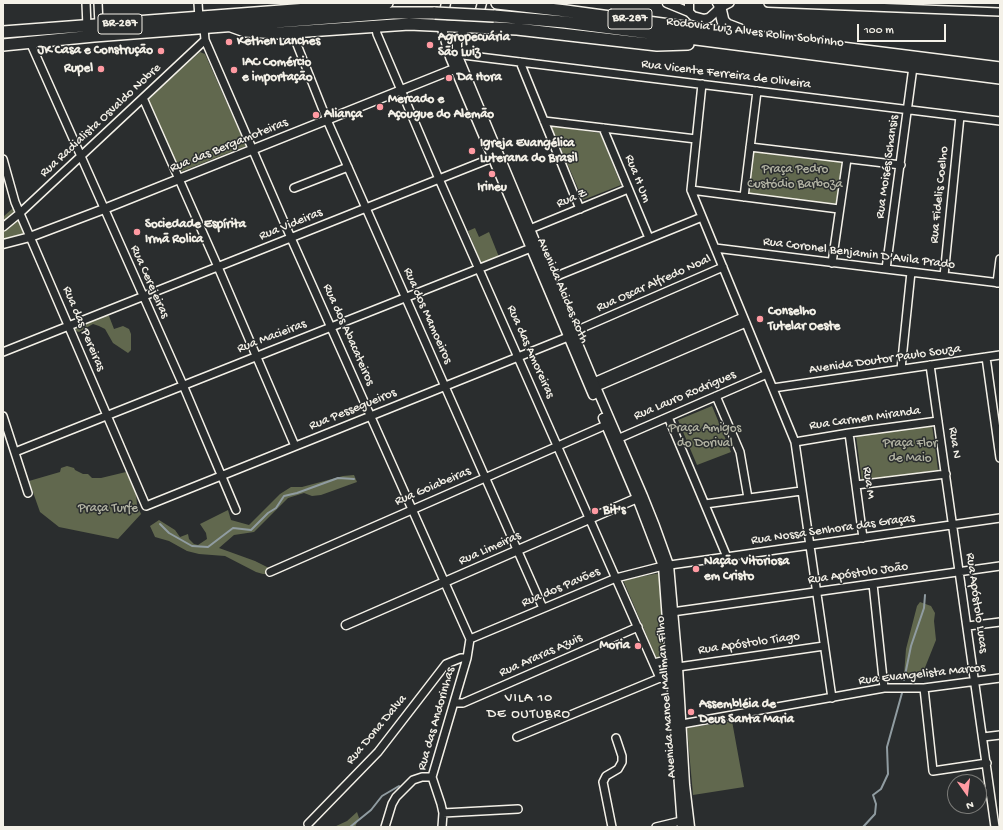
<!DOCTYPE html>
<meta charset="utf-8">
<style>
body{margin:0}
#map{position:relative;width:1003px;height:830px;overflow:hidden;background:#2a2d2e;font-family:"Gochi Hand",sans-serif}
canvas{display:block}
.frame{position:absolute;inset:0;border:4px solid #f4f1e8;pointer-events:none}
.north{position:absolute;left:947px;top:774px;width:40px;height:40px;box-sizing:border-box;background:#2a2d2e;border:1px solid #7b7b78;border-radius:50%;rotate:166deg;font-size:11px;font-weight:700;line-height:16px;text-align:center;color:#f4f1e8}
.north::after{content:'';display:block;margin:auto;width:14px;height:18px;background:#ff9aa2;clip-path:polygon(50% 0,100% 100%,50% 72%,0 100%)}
.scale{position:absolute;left:857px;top:24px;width:89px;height:18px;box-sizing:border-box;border:2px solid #f4f1e8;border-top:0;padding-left:5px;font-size:12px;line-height:14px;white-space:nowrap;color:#f4f1e8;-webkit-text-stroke:3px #2a2d2e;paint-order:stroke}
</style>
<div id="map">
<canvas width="1003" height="830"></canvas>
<div class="frame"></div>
<div class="north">N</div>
<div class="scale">100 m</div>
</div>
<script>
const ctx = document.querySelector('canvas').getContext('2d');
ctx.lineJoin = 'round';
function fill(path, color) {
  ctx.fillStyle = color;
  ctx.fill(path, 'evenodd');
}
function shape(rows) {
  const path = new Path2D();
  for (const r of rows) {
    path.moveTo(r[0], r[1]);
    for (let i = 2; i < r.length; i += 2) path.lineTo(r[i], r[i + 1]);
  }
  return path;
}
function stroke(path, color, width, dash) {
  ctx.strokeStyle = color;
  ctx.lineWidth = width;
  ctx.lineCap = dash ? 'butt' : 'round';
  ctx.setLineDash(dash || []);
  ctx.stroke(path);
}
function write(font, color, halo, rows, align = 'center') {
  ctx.font = font + ' "Gochi Hand",sans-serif';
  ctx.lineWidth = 3;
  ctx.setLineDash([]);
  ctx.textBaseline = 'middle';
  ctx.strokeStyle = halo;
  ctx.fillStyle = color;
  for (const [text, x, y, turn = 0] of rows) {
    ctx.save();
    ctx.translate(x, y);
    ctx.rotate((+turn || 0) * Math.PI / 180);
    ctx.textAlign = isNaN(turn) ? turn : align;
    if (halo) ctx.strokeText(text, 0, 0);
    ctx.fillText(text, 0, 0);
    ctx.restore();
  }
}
fill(shape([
 [200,52,205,54,246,146,180,172,148,99],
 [551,126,600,133,621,185,583,200],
 [754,150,842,161,836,206,748,195],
 [14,208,15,209,15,212,3,222,3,217,12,209],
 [20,219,26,233,3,239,3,232],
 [475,228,479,237,489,232,499,257,482,265,468,231],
 [106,315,109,316,114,329,123,326,129,329,131,334,131,350,128,353,113,343,105,329,99,326,93,324,79,332,76,331,75,328,76,326],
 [712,406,731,452,697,465,678,420],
 [932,425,938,470,862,481,856,436],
 [67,466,74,468,75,470,83,474,88,474,92,478,101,478,126,472,136,493,137,505,141,514,118,539,59,527,40,512,29,481,60,472,61,468],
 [354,475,357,482,321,495,312,496,304,493,288,498,254,532,234,535,219,548,255,561,269,568,267,574,263,574,256,572,225,556,199,554,187,551,169,541,155,537,150,526,159,520,175,530,180,537,188,534,189,539,194,544,198,545,207,539,206,533,200,524,228,510,231,520,249,525,280,494,291,487,302,487,343,476],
 [660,573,666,655,661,658,656,657,623,580],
 [920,602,931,606,935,613,934,621,936,640,924,670,916,673,909,678,904,675,906,649,917,606],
 [732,721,744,787,693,795,687,728],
 [357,812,359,818,355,827,334,827,347,821]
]), '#61684e');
stroke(shape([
 [160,524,169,533,192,546,208,547,233,528,251,530,268,513,276,508,284,496,297,493,338,478,354,479],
 [904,680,911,646,924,608,925,595],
 [350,827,371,810,382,796,399,786],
 [863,827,875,814,876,804,873,795,881,789,888,774,887,747,902,693]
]), '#909ca1', 2);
const minor = shape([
 [86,3,87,27],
 [98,3,99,25],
 [198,3,199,18],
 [768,3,1000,12],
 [720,8,730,3],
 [375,25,377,34,439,179,660,678,671,681,677,680],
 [204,28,205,40,291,238,470,639],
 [292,32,327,120,543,608],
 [30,42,183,385,236,510],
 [453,56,457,54,463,55,1000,121],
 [520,62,580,209],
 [702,84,691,190,795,442,832,698],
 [143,98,218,267,295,446],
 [544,121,696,139],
 [603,128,649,238],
 [750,147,901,165],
 [3,159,15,202,146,506,568,337,573,332,723,267],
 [294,188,348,167],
 [691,190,839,209],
 [744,197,757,91],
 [3,227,20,213,205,40],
 [525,231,628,189],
 [715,248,1000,283],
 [832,263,847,159],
 [886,269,913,67],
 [944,276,960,116],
 [547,280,702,217],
 [997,283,1000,259],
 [3,352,497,156],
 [986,357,1000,458],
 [930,365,995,827],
 [901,369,911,272],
 [589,384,743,317],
 [773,388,1000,355],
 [592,389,746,323],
 [716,396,740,452,748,498],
 [3,416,28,493],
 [668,417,727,557],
 [849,433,863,538],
 [615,440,767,374],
 [795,442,849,433,938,421],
 [15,452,536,246],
 [856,485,946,474],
 [705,504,801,491],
 [270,572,606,425],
 [873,584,884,688],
 [672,612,1000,566],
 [968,626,1000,622],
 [470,639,616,578,663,566,1000,518],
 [654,663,670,659],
 [678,667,824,646],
 [924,688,933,771,987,763],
 [454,703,463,703,638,627],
 [682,724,884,688,924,688,1000,678],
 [517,737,660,678],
 [983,737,1000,735],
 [443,813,518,809],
 [308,824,378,752,446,664,461,658,467,658],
 [385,827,392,804,396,797,413,780,422,777,432,777],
 [442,827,443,813,441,804,432,777,467,658,470,639],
 [612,827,603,782,606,776,618,769,622,762,622,756,616,738],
 [656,827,681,821]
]);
const tertiary = shape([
 [446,3,441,25,450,57,593,395],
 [482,3,478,17,466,26,457,42,457,54,596,387,643,496,655,526,669,565,678,667,685,785,690,827],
 [667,3,689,12],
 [689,3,689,12,693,16,704,19,709,18,720,8,717,3],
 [3,244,30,237,104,209,459,67],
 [603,418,637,498,663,566,682,827],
 [346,625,642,496]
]);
const trunk = shape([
 [497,3,566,11,810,44,1000,68],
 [720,8,723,21,727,25,740,30],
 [494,16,564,22,1000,78],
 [231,26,245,31,278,33,409,24,517,29,657,45,688,44],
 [3,32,387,3],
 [3,45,94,36,393,13,435,13]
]);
stroke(minor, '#f4f1e8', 10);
stroke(tertiary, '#f4f1e8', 11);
stroke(trunk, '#f4f1e8', 14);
stroke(minor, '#2a2d2e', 7);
stroke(tertiary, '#2a2d2e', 8);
stroke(trunk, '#2a2d2e', 11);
const trunkBridge = shape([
 [435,13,494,16]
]);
stroke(trunkBridge, '#f4f1e8', 14, []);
stroke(trunkBridge, '#2a2d2e', 11);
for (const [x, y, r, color] of [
 [229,42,4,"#ff9aa2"],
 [430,45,4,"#ff9aa2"],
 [161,51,4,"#ff9aa2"],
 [101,69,4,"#ff9aa2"],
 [234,70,4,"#ff9aa2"],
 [449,78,4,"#ff9aa2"],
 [380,107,4,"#ff9aa2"],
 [316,115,4,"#ff9aa2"],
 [472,151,4,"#ff9aa2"],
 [492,174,4,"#ff9aa2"],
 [137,232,4,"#ff9aa2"],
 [760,319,4,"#ff9aa2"],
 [595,511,4,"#ff9aa2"],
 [696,569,4,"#ff9aa2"],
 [638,646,4,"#ff9aa2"],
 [691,712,4,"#ff9aa2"]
]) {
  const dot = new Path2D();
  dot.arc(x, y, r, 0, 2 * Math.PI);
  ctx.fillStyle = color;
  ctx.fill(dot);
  stroke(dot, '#2a2d2e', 1.5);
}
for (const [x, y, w] of [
 [630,19,44],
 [120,24,44]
]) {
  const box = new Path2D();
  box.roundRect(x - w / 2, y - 10, w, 20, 3);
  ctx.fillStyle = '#2a2d2e';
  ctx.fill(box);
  stroke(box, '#f4f1e8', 1);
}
write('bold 12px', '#f4f1e8', null, [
 ["BR-287",630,19],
 ["BR-287",120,24]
]);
write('13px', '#f4f1e8', '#2a2d2e', [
 ["Rodovia Luiz Alves Rolim Sobrinho",755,33,7],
 ["Rua Vicente Ferreira de Oliveira",726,75,7],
 ["Rua Radialista Osvaldo Nobre",101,121,-43],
 ["Rua das Bergamoteiras",229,146,-22],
 ["Rua Moisés Schansis",888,167,-82],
 ["Rua H Um",637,179,68],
 ["Rua Fidelis Coelho",940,195,-84],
 ["Rua Z",572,199,-23],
 ["Rua Videiras",291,225,-22],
 ["Rua Coronel Benjamin D'Avila Prado",859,254,7],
 ["Rua Cerejeiras",149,282,66],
 ["Rua Oscar Alfredo Noal",654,284,-24],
 ["Avenida Alcides Roth",562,291,67],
 ["Rua dos Mamoeiros",427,316,66],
 ["Rua das Pereiras",83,329,67],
 ["Rua dos Abacateiros",348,335,66],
 ["Rua Macieiras",272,337,-21],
 ["Rua das Amoreiras",530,352,66],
 ["Avenida Doutor Paulo Souza",885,360,-8],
 ["Rua Lauro Rodrigues",685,396,-23],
 ["Rua Pessegueiros",353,410,-22],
 ["Rua Carmen Miranda",865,419,-8],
 ["Rua N",954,443,82],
 ["Rua M",868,483,82],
 ["Rua Goiabeiras",433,487,-23],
 ["Rua Nossa Senhora das Graças",833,530,-8],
 ["Rua Limeiras",490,549,-24],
 ["Rua Apóstolo João",858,574,-8],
 ["Rua dos Pavões",561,588,-23],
 ["Rua Apóstolo Lucas",976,603,82],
 ["Rua Apóstolo Tiago",749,644,-8],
 ["Rua Araras Azuis",541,656,-24],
 ["Rua Evangelista Marcos",922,675,-6],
 ["Avenida Manoel Mallman Filho",667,697,-94],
 ["Rua das Andorinhas",437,719,-74],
 ["Rua Dona Dalva",377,730,-50]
]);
write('bold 13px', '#f4f1e8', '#2a2d2e', [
 ["Agropecuária",438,38],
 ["São Luiz",438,53],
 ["Kethen Lanches",237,42],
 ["JK Casa e Construção",153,51,"right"],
 ["IAC Comércio",242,63],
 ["e importação",242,78],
 ["Rupel",93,69,"right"],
 ["Da Hora",457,78],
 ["Mercado e",388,100],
 ["Açougue do Alemão",388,115],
 ["Aliança",324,115],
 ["Igreja Evangélica",480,144],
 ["Luterana do Brasil",480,159],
 ["Irineu",492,188,"center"],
 ["Sociedade Espírita",145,225],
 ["Irmã Rolica",145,240],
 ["Conselho",768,312],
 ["Tutelar Oeste",768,327],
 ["Bit's",603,511],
 ["Nação Vitoriosa",704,562],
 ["em Cristo",704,577],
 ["Moria",630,646,"right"],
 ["Assembléia de",699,705],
 ["Deus Santa Maria",699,720]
], 'left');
write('13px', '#b2b3a3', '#2a2d2e', [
 ["Praça Pedro",795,170],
 ["Custódio Barboza",795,185],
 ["Praça Amigos",705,429],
 ["do Dorival",705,444],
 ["Praça Flor",910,444],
 ["de Maio",910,459],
 ["Praça Turfe",108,509]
]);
ctx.letterSpacing = '1px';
write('14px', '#f4f1e8', '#2a2d2e', [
 ["VILA 10",529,699],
 ["DE OUTUBRO",529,715]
]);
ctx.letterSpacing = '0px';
</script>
